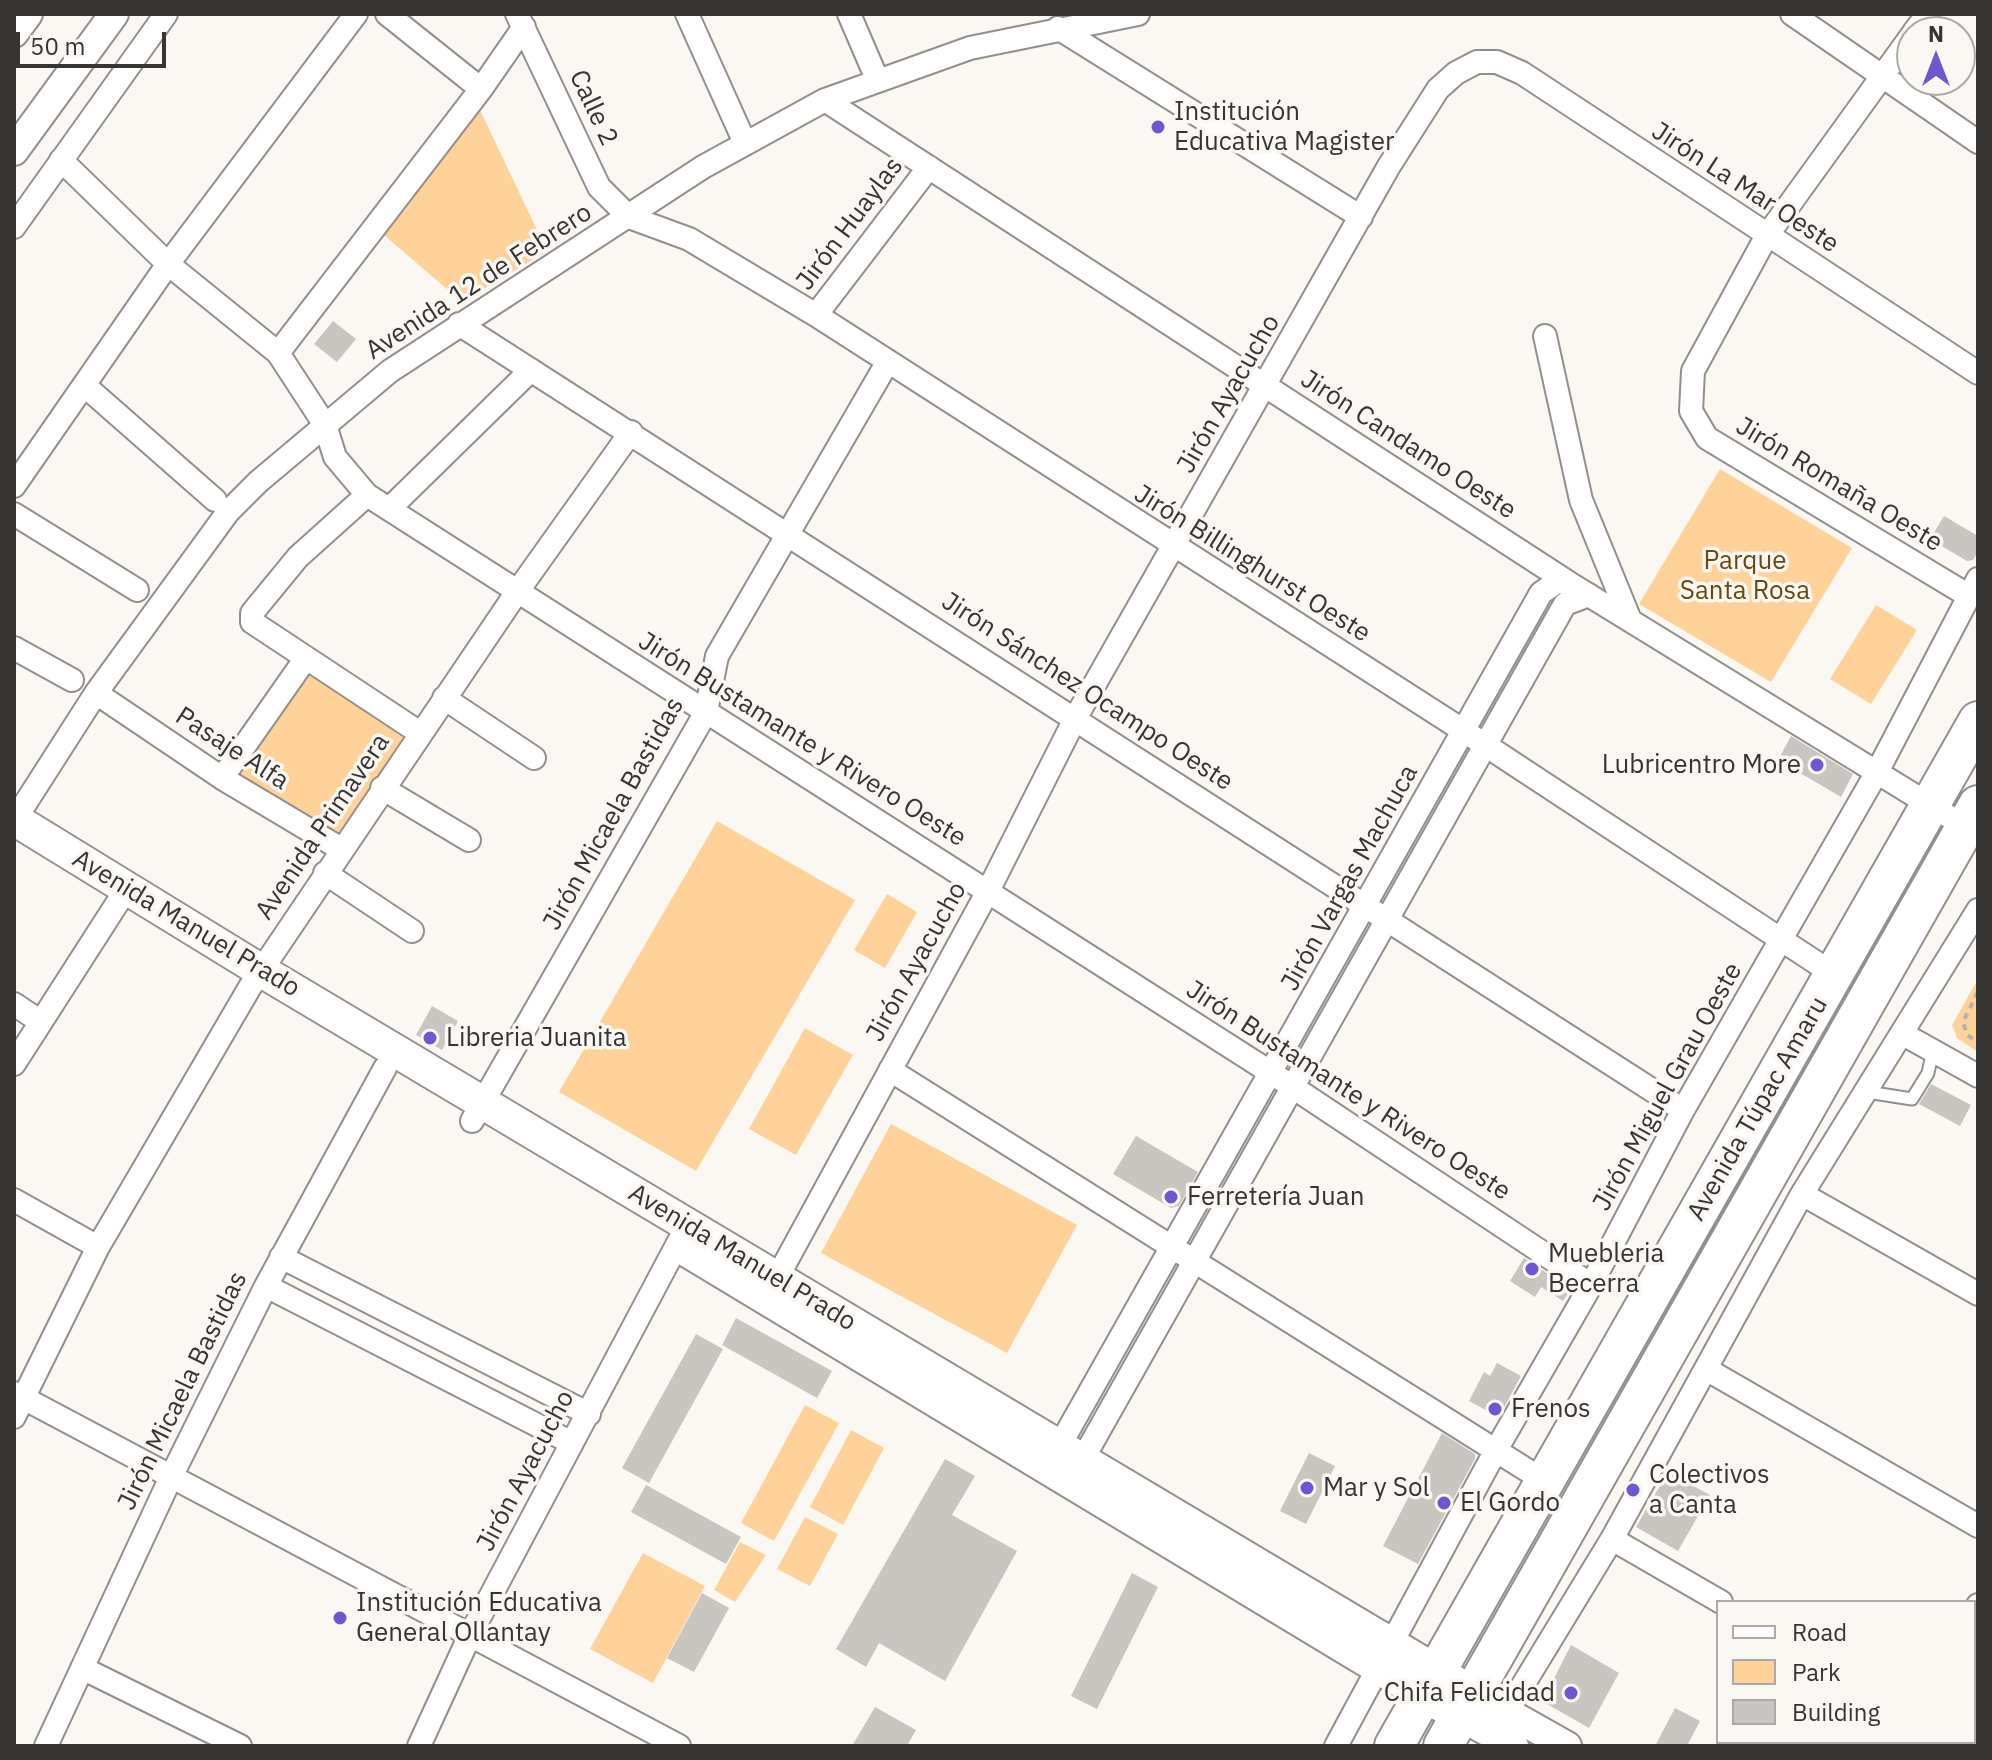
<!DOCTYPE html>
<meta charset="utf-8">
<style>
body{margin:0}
#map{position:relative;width:1992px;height:1760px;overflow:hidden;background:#fbf7f3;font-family:"IBM Plex Sans",sans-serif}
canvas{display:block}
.frame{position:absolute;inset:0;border:16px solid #363534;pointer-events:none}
.legend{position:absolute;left:1716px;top:1600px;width:260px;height:144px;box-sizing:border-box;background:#fbf7f3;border:2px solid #aca9a7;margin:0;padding:10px 14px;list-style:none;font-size:24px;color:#363534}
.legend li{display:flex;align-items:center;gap:16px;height:40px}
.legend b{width:40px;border:2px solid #aca9a7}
.north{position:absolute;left:1896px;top:16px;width:80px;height:80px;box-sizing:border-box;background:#fbf7f3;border:2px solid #aca9a7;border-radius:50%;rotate:0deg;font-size:22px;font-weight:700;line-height:32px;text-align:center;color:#363534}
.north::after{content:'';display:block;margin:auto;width:28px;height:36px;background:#6e57d0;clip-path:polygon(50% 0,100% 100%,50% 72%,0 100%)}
.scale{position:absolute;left:16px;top:32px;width:150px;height:36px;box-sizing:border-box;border:4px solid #363534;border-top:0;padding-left:10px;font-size:24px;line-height:28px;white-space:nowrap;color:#363534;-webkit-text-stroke:6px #fbf7f3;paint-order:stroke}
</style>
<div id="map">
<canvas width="1992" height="1760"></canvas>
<div class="frame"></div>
<ul class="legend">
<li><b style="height:10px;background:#fff"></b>Road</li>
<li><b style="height:22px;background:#fed298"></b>Park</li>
<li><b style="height:22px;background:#c9c6c2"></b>Building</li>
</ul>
<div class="north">N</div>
<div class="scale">50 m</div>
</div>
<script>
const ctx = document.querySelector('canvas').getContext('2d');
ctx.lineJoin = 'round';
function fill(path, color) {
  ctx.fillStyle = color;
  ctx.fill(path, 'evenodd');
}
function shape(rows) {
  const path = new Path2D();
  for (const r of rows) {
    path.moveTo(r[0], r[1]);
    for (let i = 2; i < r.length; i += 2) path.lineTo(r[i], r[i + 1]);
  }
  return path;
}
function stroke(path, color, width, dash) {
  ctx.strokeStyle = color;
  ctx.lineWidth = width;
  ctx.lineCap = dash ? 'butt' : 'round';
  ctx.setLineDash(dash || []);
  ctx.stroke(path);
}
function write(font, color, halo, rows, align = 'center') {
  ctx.font = font + ' "IBM Plex Sans",sans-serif';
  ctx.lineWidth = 7;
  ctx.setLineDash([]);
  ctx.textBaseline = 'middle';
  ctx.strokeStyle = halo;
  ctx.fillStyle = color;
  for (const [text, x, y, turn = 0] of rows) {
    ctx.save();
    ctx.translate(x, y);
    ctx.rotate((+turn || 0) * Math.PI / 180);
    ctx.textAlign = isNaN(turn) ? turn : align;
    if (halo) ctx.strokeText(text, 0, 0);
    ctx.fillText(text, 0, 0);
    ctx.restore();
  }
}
fill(shape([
 [480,110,547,251,462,302,384,235],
 [1720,469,1852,548,1771,682,1639,604],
 [1876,605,1917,630,1871,704,1830,679],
 [312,669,413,735,341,836,240,775],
 [717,821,855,900,696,1171,559,1092],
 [887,894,917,912,885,968,854,950],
 [1978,979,1978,1052,1957,1038,1952,1025],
 [805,1028,853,1055,796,1155,749,1129],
 [891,1124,1077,1225,1007,1353,821,1253],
 [805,1405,839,1423,774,1541,741,1523],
 [851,1430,884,1448,843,1525,810,1507],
 [805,1517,838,1534,810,1586,777,1569],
 [740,1542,766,1555,735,1602,714,1590],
 [643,1553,705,1586,653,1683,590,1649]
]), '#fed298');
fill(shape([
 [333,321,356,339,337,362,314,344],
 [1944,516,1978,536,1978,552,1973,560,1967,561,1930,539],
 [1791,736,1853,774,1841,797,1778,760],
 [432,1006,458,1021,442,1050,416,1035],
 [1931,1084,1971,1105,1960,1126,1919,1104],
 [1136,1136,1198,1172,1179,1206,1171,1208,1113,1174],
 [1524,1258,1571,1289,1563,1301,1541,1287,1535,1297,1510,1281],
 [736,1318,832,1371,817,1398,722,1345],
 [696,1334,723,1349,649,1483,622,1468],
 [1497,1363,1521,1376,1499,1417,1469,1401,1484,1372,1490,1376],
 [1442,1433,1475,1454,1475,1459,1418,1564,1383,1546],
 [1309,1453,1335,1466,1306,1524,1280,1511],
 [945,1459,975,1476,952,1515,1017,1551,945,1681,879,1643,866,1667,836,1649],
 [1668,1472,1710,1495,1678,1551,1636,1527],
 [646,1485,741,1537,726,1564,631,1512],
 [1132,1573,1158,1587,1097,1709,1071,1696],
 [702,1593,729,1608,694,1672,667,1658],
 [1571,1645,1619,1673,1589,1728,1547,1704,1544,1698],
 [875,1707,916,1730,907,1746,852,1746],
 [1675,1708,1700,1721,1687,1746,1655,1746]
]), '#c9c6c2');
const service = shape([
 [1867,1092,1912,1099,1928,1073,1933,1050]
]);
const minor = shape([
 [387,14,481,89],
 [517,14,599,187,629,217,689,239,816,315,1464,731,1835,975],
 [687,14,745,143],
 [849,14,877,79],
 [1792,14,1978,142],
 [1058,28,1361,217],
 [1914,32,1928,14],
 [1912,35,1766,237,1693,371,1691,411,1707,438,1969,596],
 [825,100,1569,583,1974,832],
 [61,160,168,264,278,353,325,425,335,457,367,495,1273,1074,1591,1285],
 [14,227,166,14],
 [816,315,929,167],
 [459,324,1683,1110],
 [1545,336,1581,500,1630,620],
 [278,353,481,89,524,27],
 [84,385,215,500],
 [14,486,168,264,356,14],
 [367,495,298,557,252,613,252,622,420,733],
 [389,509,531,370],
 [14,514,137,590],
 [14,648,72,680],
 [96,693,222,778,341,849],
 [444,698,534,758],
 [222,778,306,658],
 [382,788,469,840],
 [14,821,96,693,228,512,258,482,390,371,703,167,825,100,970,48,1138,14],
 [325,873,412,931],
 [14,1004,41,1022],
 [1903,1034,1978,1076],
 [14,1064,127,888],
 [890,1070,1546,1482],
 [472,1121,706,712,717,656,887,363],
 [1802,1194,1978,1294],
 [14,1200,98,1247],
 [281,1257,589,1414],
 [777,1278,988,891,1076,717,1389,166,1438,89,1456,73,1477,62,1497,62,1522,73,1978,373],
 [266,1286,572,1443],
 [1706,1369,1978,1526],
 [14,1393,679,1746],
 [14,1417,98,1247,250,987,517,592,631,432],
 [1052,1459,1541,593,1557,582,1569,583],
 [1076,1471,1565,604,1589,595],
 [1612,1539,1721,1602],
 [1974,1612,1978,1605],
 [82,1668,240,1746],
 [1498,1726,1612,1539,1802,1194,1978,910],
 [1964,1742,1971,1746],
 [46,1746,171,1477,266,1286,385,1068],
 [419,1746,470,1635,686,1228],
 [1336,1746,1496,1450,1591,1285,1683,1110,1877,772,1978,579],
 [1899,1746,1901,1742]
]);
const tertiary = shape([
 [14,33,28,14],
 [14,151,114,14],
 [1473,1693,1567,1746],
 [1459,1716,1514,1746]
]);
const secondary = shape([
 [14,819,260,970,1473,1693],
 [688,1251,1459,1716]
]);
const trunk = shape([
 [1394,1746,1978,721],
 [1443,1746,1978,805]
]);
stroke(service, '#928f8c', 15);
stroke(minor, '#928f8c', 26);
stroke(tertiary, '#928f8c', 32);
stroke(secondary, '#928f8c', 36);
stroke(trunk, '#928f8c', 42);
stroke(shape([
 [1978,992,1963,1022,1967,1035,1978,1042]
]), '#b3b0ad', 4, [6, 6]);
stroke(service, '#fff', 11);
stroke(minor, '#fff', 22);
stroke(tertiary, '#fff', 28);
stroke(secondary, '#fff', 32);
stroke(trunk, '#fff', 38);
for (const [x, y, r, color] of [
 [1158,127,8,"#6e57d0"],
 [1817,765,8,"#6e57d0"],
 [430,1038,8,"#6e57d0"],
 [1171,1197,8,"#6e57d0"],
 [1532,1269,8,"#6e57d0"],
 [1495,1409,8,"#6e57d0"],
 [1307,1488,8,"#6e57d0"],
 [1633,1490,8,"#6e57d0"],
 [1444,1503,8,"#6e57d0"],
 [340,1618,8,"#6e57d0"],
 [1571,1693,8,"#6e57d0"]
]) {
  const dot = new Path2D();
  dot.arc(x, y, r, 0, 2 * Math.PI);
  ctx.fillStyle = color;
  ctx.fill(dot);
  stroke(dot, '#fbf7f3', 3);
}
write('26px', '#363534', '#fbf7f3', [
 ["Calle 2",593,108,65],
 ["Jirón La Mar Oeste",1745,188,33],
 ["Jirón Huaylas",850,224,-53],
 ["Avenida 12 de Febrero",479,282,-33],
 ["Jirón Ayacucho",1229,394,-60],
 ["Jirón Candamo Oeste",1408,445,33],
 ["Jirón Romaña Oeste",1839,485,31],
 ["Jirón Billinghurst Oeste",1252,564,32],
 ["Jirón Sánchez Ocampo Oeste",1087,692,33],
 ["Jirón Bustamante y Rivero Oeste",802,740,32],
 ["Pasaje Alfa",232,749,33],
 ["Jirón Micaela Bastidas",614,814,-61],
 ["Avenida Primavera",323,827,-56],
 ["Jirón Vargas Machuca",1350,878,-61],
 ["Avenida Manuel Prado",186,924,31],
 ["Jirón Ayacucho",917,962,-61],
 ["Jirón Miguel Grau Oeste",1668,1087,-61],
 ["Jirón Bustamante y Rivero Oeste",1348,1091,33],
 ["Avenida Túpac Amaru",1758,1109,-60],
 ["Avenida Manuel Prado",742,1258,31],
 ["Jirón Micaela Bastidas",183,1391,-64],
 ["Jirón Ayacucho",526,1471,-62]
]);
write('26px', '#363534', '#fbf7f3', [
 ["Institución",1174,112],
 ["Educativa Magister",1174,142],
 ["Lubricentro More",1801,765,"right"],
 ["Libreria Juanita",446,1038],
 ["Ferretería Juan",1187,1197],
 ["Muebleria",1548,1254],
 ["Becerra",1548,1284],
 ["Frenos",1511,1409],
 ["Colectivos",1649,1475],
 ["a Canta",1649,1505],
 ["Mar y Sol",1323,1488],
 ["El Gordo",1460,1503],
 ["Institución Educativa",356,1603],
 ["General Ollantay",356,1633],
 ["Chifa Felicidad",1555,1693,"right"]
], 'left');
write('26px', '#6c480b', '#fbf7f3', [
 ["Parque",1745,561],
 ["Santa Rosa",1745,591]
]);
</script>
